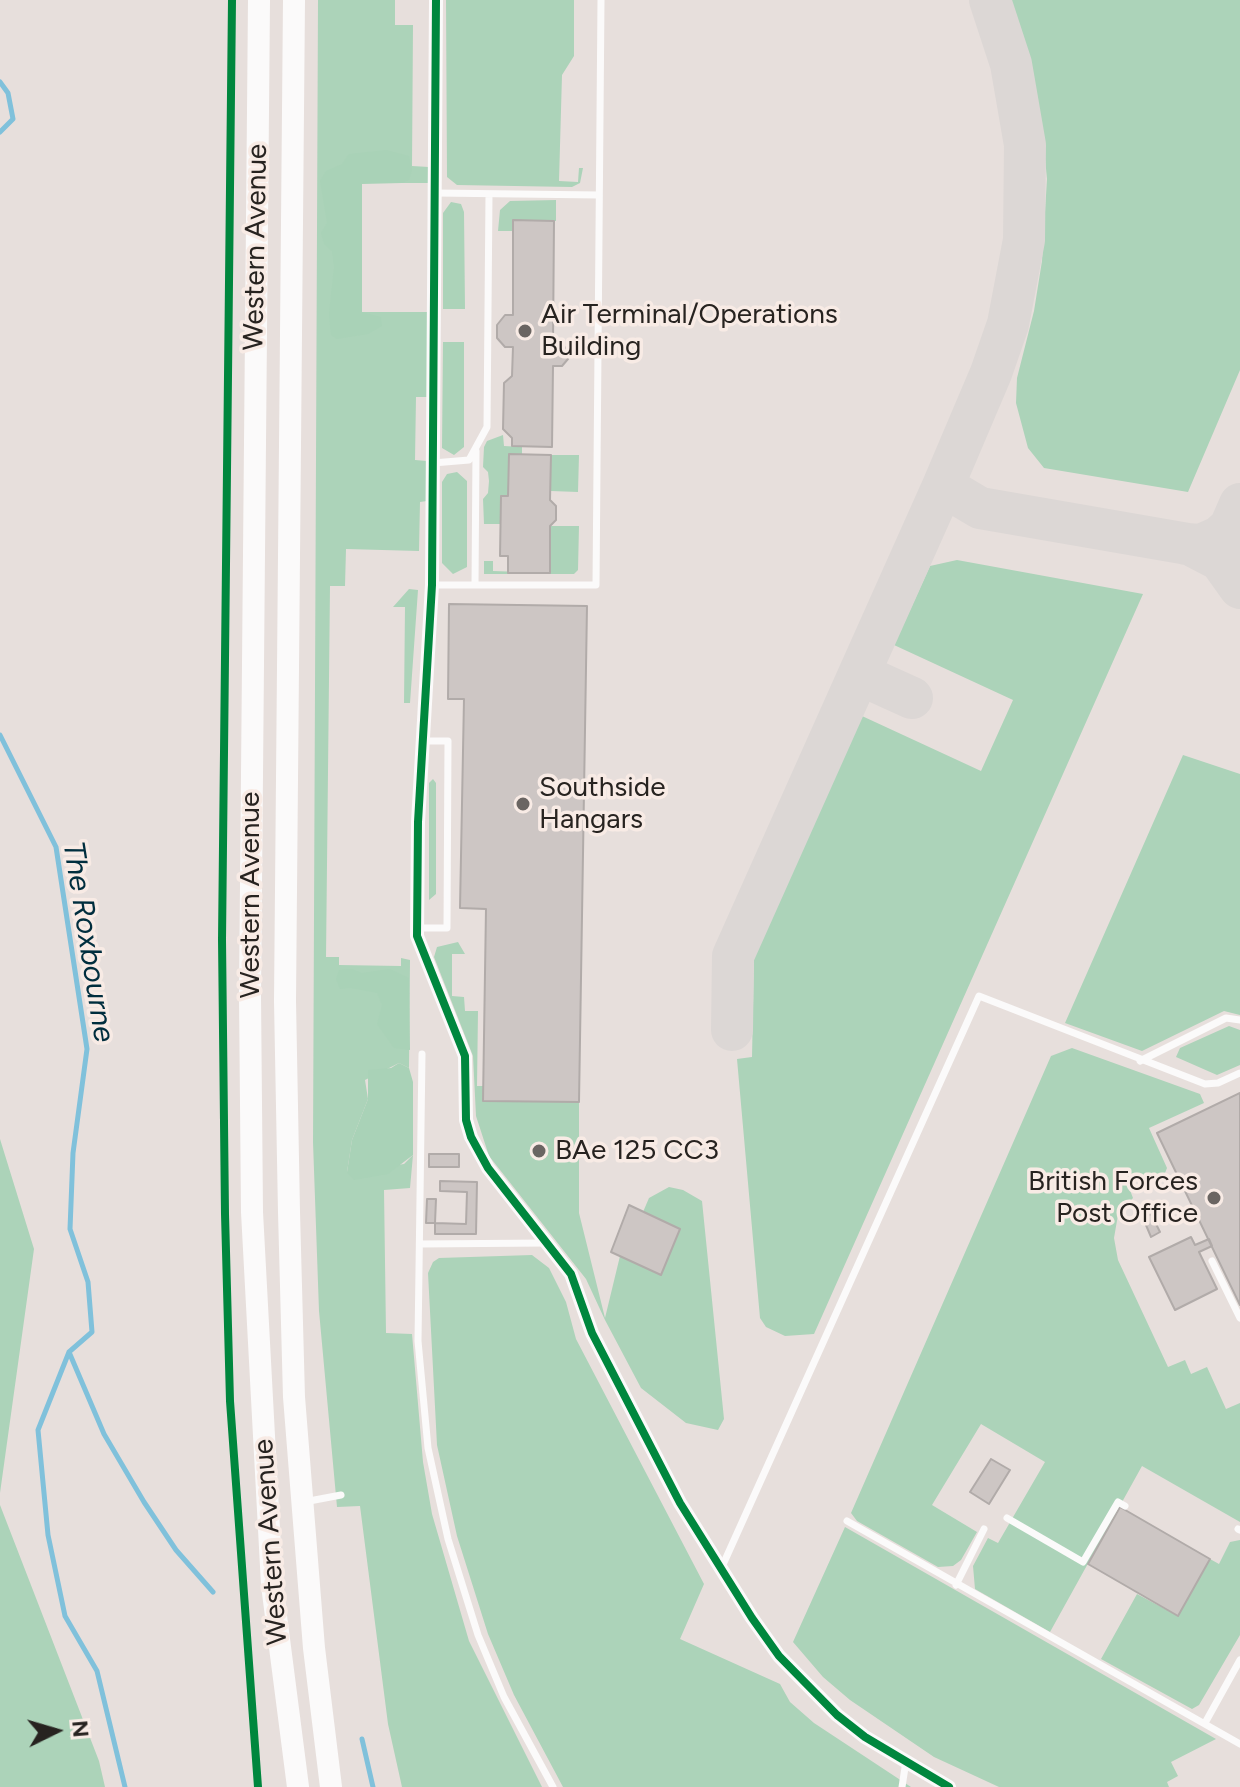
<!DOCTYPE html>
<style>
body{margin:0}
#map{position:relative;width:1240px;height:1787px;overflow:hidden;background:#e7dfdc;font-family:Figtree,sans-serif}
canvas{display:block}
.north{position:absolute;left:16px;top:1691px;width:80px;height:80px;-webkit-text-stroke:6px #f8ebe5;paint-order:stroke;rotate:85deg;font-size:22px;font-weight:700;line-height:32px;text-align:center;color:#272320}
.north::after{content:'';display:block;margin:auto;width:28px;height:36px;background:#272320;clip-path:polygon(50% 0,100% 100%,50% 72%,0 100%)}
</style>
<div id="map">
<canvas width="1240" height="1787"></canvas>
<div class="north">N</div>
</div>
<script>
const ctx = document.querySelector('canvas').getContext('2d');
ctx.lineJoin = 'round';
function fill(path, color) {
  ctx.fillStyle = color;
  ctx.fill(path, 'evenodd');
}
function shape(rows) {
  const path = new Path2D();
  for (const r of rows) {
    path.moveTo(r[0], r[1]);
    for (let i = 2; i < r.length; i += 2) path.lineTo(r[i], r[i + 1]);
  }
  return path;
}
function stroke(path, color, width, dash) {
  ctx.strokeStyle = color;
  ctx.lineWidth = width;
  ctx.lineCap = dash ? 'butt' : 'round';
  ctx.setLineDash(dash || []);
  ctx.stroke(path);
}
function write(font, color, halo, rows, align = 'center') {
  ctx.font = font + ' Figtree,sans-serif';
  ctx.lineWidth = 7;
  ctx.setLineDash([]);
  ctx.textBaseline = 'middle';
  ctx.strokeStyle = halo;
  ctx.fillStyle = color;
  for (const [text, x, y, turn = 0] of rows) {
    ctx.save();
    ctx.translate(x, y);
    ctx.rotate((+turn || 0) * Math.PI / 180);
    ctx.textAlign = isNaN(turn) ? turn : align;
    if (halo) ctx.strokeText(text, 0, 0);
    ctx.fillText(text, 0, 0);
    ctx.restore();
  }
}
fill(shape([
 [318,0,395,0,395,25,413,25,412,166,429,167,428,183,362,183,362,312,428,312,427,397,416,397,415,460,427,461,427,501,420,502,419,551,346,549,345,586,330,586,326,957,339,957,339,965,401,966,401,958,410,960,409,1068,399,1063,365,1080,368,1099,352,1140,347,1172,404,1164,413,1155,410,1188,384,1190,386,1333,412,1334,423,1462,432,1514,469,1641,542,1787,402,1787,388,1724,360,1506,337,1507,319,1311,313,1142],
 [446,0,574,0,574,56,562,75,559,181,578,182,579,168,583,168,580,183,572,187,457,185,447,177],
 [1011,0,1240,0,1240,370,1188,492,1044,468,1028,448,1016,403,1017,378,1034,311,1042,261,1047,179,1042,127,1030,62],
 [556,200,556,221,514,220,513,231,498,231,500,210,510,201],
 [451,202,461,204,464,212,465,309,443,309,443,213],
 [443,342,464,342,464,447,454,455,442,448],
 [503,435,504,446,522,447,522,454,510,454,508,496,501,497,500,524,484,524,483,499,488,493,489,481,488,472,483,467,484,447,487,441],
 [551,455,579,455,578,492,551,491],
 [457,472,467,481,467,567,453,574,442,563,442,482,447,474],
 [550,526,579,526,578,570,574,574,484,574,484,561,493,561,493,571,549,573],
 [957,560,1143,594,814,1334,785,1336,766,1327,760,1318,737,1059,752,1057,754,958,862,716,981,771,1013,700,894,645,930,566],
 [409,589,418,590,410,703,404,703,405,607,393,607],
 [1183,755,1240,774,1240,1015,1224,1011,1142,1051,1065,1023],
 [433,779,436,783,436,894,429,900,429,783],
 [458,942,465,954,452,954,452,996,464,997,465,1011,478,1011,477,1086,483,1086,483,1101,579,1102,579,1213,605,1318,620,1256,661,1274,680,1229,643,1212,649,1198,669,1187,683,1190,702,1201,724,1419,718,1430,686,1423,641,1388,605,1320,586,1279,489,1156,476,1116,473,1056,434,957,437,947],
 [1229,1026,1240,1030,1240,1065,1217,1075,1176,1057,1180,1048],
 [1072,1048,1200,1094,1204,1103,1149,1128,1167,1168,1165,1173,1148,1182,1126,1177,1123,1183,1128,1185,1133,1198,1118,1215,1114,1238,1118,1260,1168,1367,1185,1360,1191,1374,1207,1367,1226,1409,1240,1403,1240,1522,1142,1466,1050,1632,975,1589,973,1566,988,1538,998,1543,1045,1462,981,1424,932,1505,977,1532,961,1560,953,1566,938,1567,857,1521,851,1513,1051,1056],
 [0,1139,34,1249,0,1493],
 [532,1255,549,1268,566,1302,576,1339,704,1584,680,1639,780,1684,790,1702,814,1723,911,1787,563,1787,514,1695,488,1634,457,1536,437,1445,428,1273,433,1262,439,1258],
 [0,1505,99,1761,105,1787,0,1787],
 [845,1527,1216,1739,1171,1762,1178,1776,1167,1782,1169,1787,999,1787,934,1757,850,1700,823,1677,793,1642],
 [1240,1540,1240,1635,1199,1705,1192,1709,1101,1659,1137,1594,1178,1616,1210,1559,1219,1564,1230,1542]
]), '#acd3b9');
fill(shape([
 [386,150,409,156,412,170,409,180,402,183,362,184,362,312,381,317,382,326,368,334,337,339,331,335,329,314,334,267,332,251,324,244,321,233,327,223,320,181,326,171,342,164,349,154],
 [352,969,362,973,390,969,409,978,410,1050,394,1048,377,1024,382,1005,377,993,351,988,340,989,336,979,339,970],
 [399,1063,409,1068,413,1082,413,1155,388,1174,354,1180,347,1172,352,1140,368,1099,368,1070,391,1068]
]), '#a9d2b7');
stroke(shape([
 [0,82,8,93,13,119,0,132],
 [0,735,56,847,87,1049,73,1153,70,1229,88,1282,92,1332,69,1352,104,1434,144,1502,176,1550,213,1592],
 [69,1352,38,1430,48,1535,65,1616,97,1671,125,1787],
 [362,1739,373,1787]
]), '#80c1db', 5);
stroke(shape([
 [943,486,980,508,1240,553],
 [1186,544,1201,545,1219,537,1230,527,1240,504],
 [1195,547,1220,560,1240,588],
 [859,674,912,698],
 [732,1030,733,956,943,486,991,373,1008,324,1024,240,1025,145,1011,64,990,0]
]), '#dcd7d5', 42);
const building = shape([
 [513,220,554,221,553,344,562,344,568,351,568,359,562,366,553,366,552,447,512,446,512,438,503,429,504,383,512,376,513,347,505,347,497,338,497,325,505,315,513,315,513,220],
 [509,454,551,455,550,500,556,506,556,520,550,526,550,573,508,573,508,556,500,556,501,496,508,496,509,454],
 [449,604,587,606,579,1102,483,1101,486,909,460,908,464,699,448,699,449,604],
 [1240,1093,1240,1305,1157,1133,1240,1093],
 [429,1154,459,1154,459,1167,429,1167,429,1154],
 [440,1181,477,1182,476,1234,435,1234,435,1223,466,1224,467,1192,440,1191,440,1181],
 [427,1199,436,1199,435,1223,426,1223,427,1199],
 [629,1205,680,1229,661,1275,611,1252,629,1205],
 [1151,1214,1160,1232,1151,1237,1143,1218,1151,1214],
 [1191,1237,1195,1245,1209,1239,1212,1246,1199,1252,1217,1289,1175,1310,1149,1257,1191,1237],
 [991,1459,1010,1470,989,1504,970,1492,991,1459],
 [1120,1507,1210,1559,1178,1616,1088,1564,1120,1507]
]);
fill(building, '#cdc6c4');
stroke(building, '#b1aba9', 2);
stroke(shape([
 [435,193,599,195],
 [433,463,469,460,487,427,489,194],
 [432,585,596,585,601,0],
 [475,585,476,451],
 [417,928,447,928,448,741,423,741],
 [422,1054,418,1341,428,1448,448,1539,478,1635,504,1697,553,1787],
 [1140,1061,1226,1018,1240,1020],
 [420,1244,546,1243],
 [1212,1261,1240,1318],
 [304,1502,341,1495],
 [1007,1518,1083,1562,1118,1502,1125,1506],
 [847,1521,1240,1744],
 [1238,1529,1240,1530],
 [721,1569,979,996,1205,1084,1218,1083,1240,1073],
 [956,1585,984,1529],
 [1205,1723,1240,1660],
 [902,1787,906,1761]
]), '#fbfafa', 7);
stroke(shape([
 [436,0,432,585,418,822,417,936,465,1056,466,1120,471,1137,488,1168,571,1274,592,1333,680,1503,752,1618,779,1656,837,1715,865,1737,949,1787]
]), '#fbfafa', 14);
stroke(shape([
 [259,0,250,995,252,1212,272,1585,298,1787],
 [294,0,285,1001,289,1212,294,1397,314,1648,331,1787]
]), '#fbfafa', 22);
stroke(shape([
 [232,0,222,939,225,1214,230,1401,258,1787],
 [436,0,432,585,418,822,417,936,465,1056,466,1120,471,1137,488,1168,571,1274,592,1333,680,1503,752,1618,779,1656,837,1715,865,1737,949,1787]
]), '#00873e', 8);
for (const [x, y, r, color] of [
 [525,331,8,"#6a6562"],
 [523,804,8,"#6a6562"],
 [539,1151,8,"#6a6562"],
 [1214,1198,8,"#6a6562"]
]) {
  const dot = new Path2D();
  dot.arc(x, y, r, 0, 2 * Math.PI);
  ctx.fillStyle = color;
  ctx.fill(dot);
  stroke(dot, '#f8ebe5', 3);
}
write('28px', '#272320', '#f8ebe5', [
 ["Western Avenue",256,247,-89],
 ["Western Avenue",251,895,-90],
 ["Western Avenue",271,1542,-94]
]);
write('28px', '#272320', '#f8ebe5', [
 ["Air Terminal/Operations",541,315],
 ["Building",541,347],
 ["Southside",539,788],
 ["Hangars",539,820],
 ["BAe 125 CC3",555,1151],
 ["British Forces",1198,1182,"right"],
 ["Post Office",1198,1214,"right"]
], 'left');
write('italic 30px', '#002e3e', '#f8ebe5', [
 ["The Roxbourne",88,942,81]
]);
</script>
